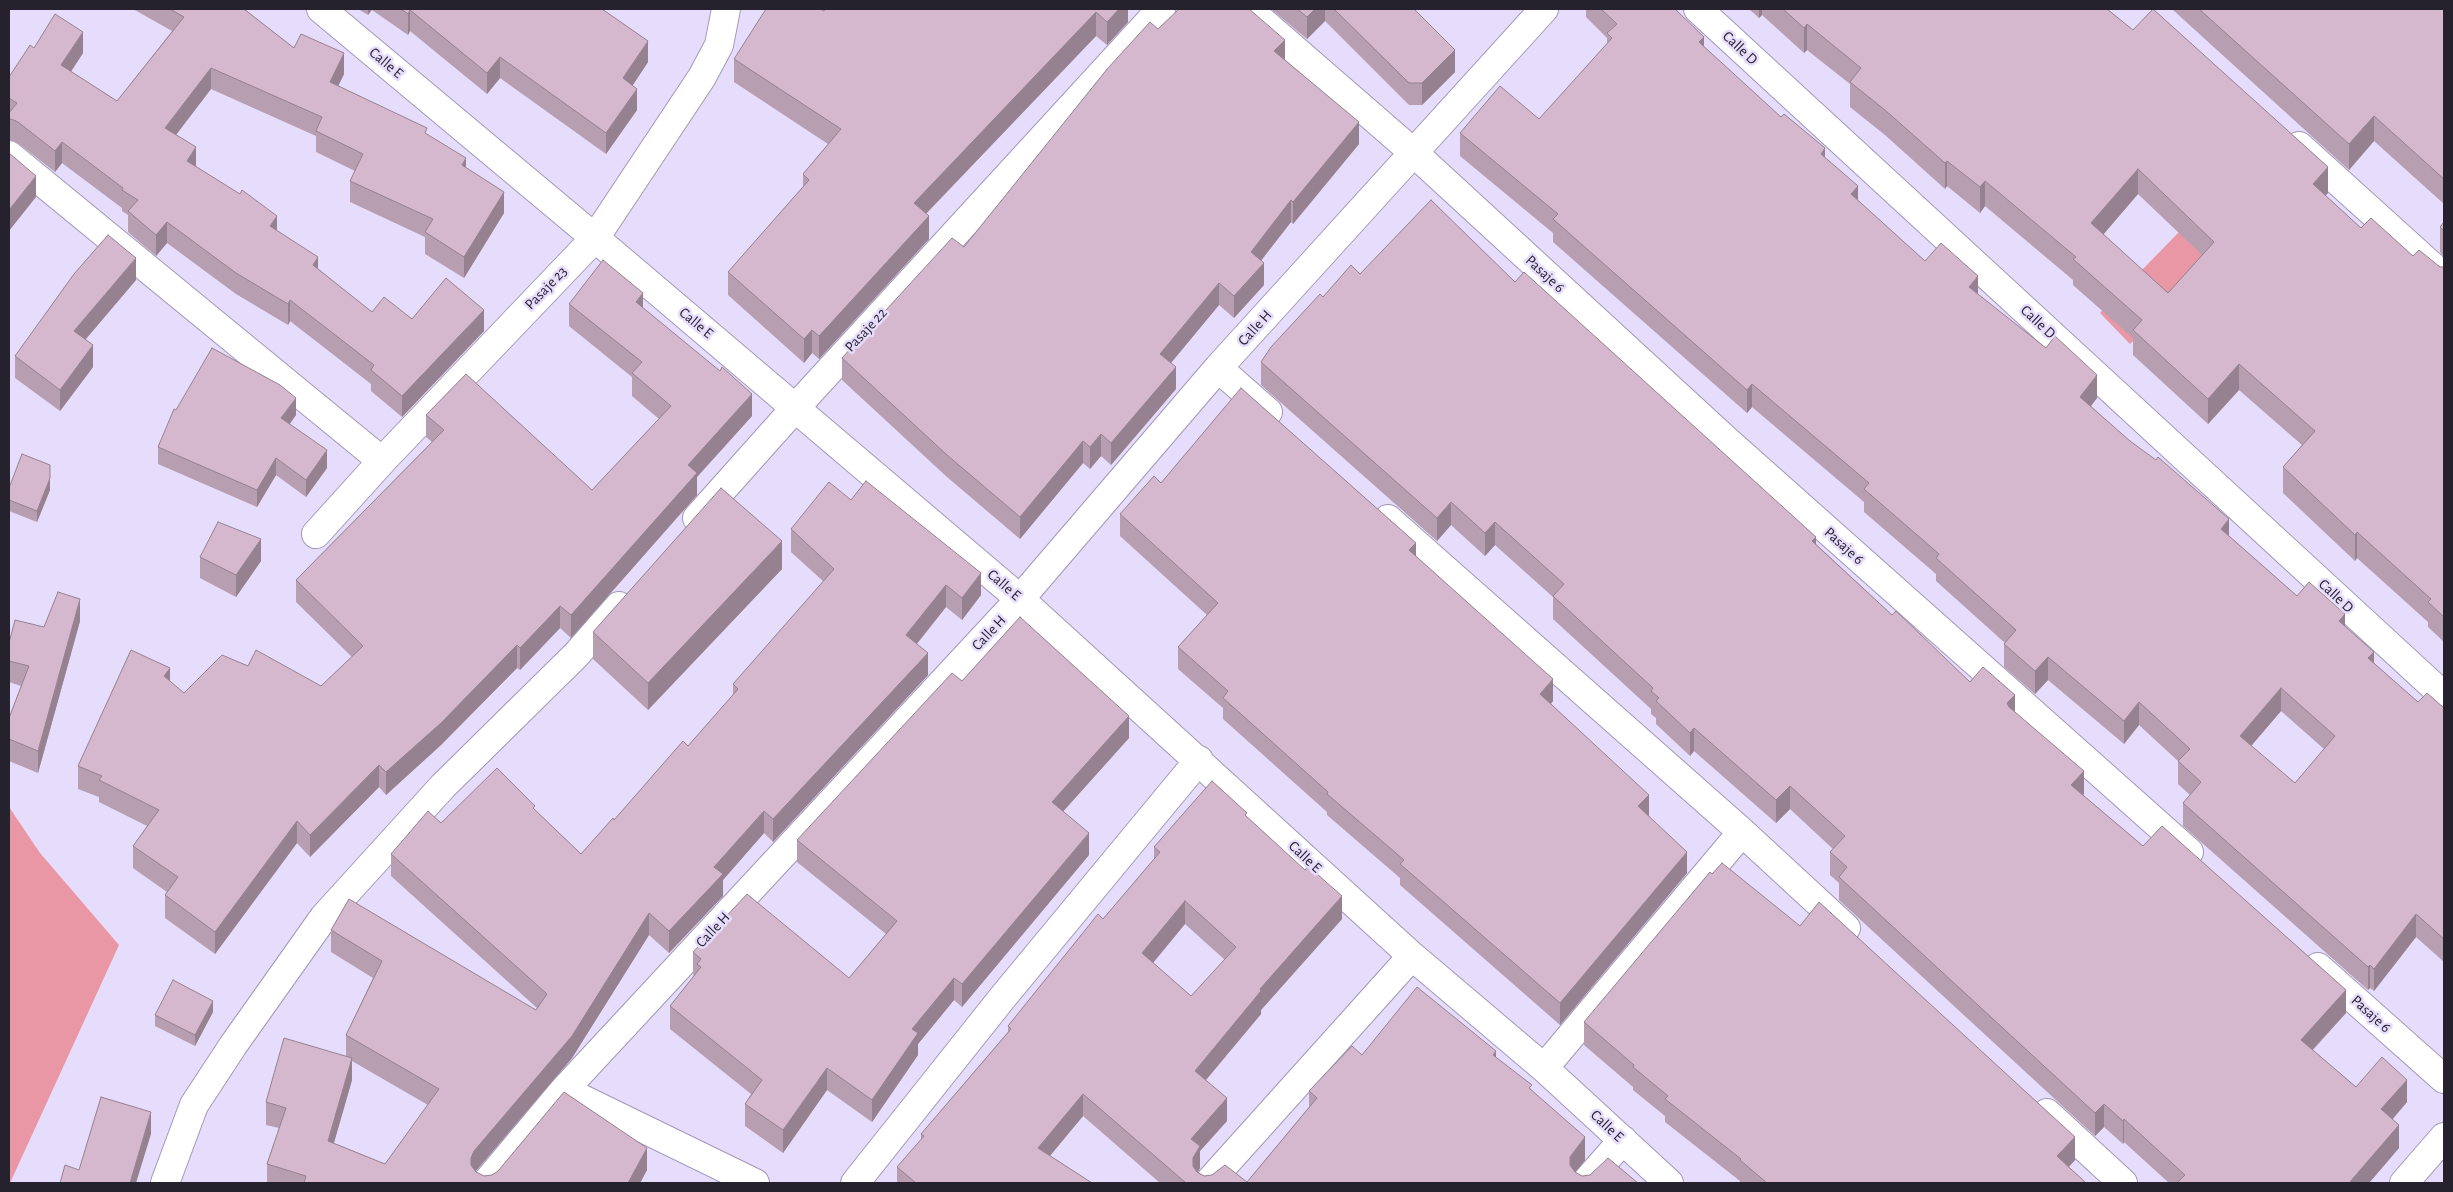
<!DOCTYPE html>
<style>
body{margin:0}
#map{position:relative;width:2453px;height:1192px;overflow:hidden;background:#e6dcfc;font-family:"Alegreya Sans",sans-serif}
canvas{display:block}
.frame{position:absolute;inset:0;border:10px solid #26222d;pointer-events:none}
</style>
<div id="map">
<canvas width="2453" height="1192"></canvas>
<div class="frame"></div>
</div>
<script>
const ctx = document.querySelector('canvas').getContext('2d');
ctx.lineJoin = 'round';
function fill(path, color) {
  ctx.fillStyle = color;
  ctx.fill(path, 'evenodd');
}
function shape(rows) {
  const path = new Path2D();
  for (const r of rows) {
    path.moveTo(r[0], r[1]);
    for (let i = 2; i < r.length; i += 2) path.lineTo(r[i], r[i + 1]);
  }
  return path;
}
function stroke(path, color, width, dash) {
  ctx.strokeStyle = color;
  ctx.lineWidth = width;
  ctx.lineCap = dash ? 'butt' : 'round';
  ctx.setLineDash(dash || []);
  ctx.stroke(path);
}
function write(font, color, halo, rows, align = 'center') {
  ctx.font = font + ' "Alegreya Sans",sans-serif';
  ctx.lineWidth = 5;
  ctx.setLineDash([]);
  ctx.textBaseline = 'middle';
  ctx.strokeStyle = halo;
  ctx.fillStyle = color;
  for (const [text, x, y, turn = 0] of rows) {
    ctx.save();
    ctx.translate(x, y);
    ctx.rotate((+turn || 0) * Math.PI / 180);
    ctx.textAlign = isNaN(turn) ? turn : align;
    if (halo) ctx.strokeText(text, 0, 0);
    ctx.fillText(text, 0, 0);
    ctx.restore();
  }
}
fill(shape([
 [2179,232,2211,263,2130,344,2100,313],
 [9,807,40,853,119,945,10,1183]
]), '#e997a5');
const minor = shape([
 [321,9,595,238,1020,599,1412,956,1544,1068,1669,1183],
 [1248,9,1414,153,1725,439,2189,852],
 [1698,9,2444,696],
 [2299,146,2444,277],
 [9,155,382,461],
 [1218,368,1268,412],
 [697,518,796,407,1161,9],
 [1388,519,1742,832,1846,928],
 [316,534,382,461,595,238,702,77,719,45,726,9],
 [2318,967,2444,1079],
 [1544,1068,1742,832],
 [564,1090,755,1183],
 [2047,1113,2123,1183],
 [165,1183,194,1105,234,1044,324,917,443,786,576,655,619,606],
 [486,1183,564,1090,1020,599,1218,368,1544,9],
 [855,1183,1003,997,1199,760],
 [1208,1183,1412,956],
 [1585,1183,1623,1140],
 [2404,1183,2444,1137]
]);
stroke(minor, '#a298b6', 30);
stroke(minor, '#fff', 28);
fill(shape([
 [133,9,244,9,294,48,344,74,338,86,427,135,466,168,504,213,464,278,425,254,425,237,350,202,350,181,355,171,316,152,316,136,211,89,176,135,196,166,277,231,318,269,372,312,484,331,402,417,371,391,371,384,290,321,288,325,236,294,167,243,156,256,128,232,128,215,122,211,122,208,62,163,55,172,18,143,11,140,9,140,9,77,34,48,83,53,71,72,117,101,172,31],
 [358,9,602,9,648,62,632,86,637,110,606,154,500,78,487,94,410,31,408,35,372,10,368,15],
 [1128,9,1128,22,1107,45,1096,36,926,214,929,239,819,359,812,353,804,363,728,295,728,272,803,187,803,174,828,144,734,82,734,59,824,11],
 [1271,9,1414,9,1455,72,1422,105,1409,105,1325,21,1307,39],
 [1586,9,1675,9,1704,47,1825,158,1858,201,1925,261,1978,294,2097,398,2091,406,2229,536,2297,596,2345,627,2374,663,2418,702,2444,708,2444,962,2416,937,2374,991,2370,988,2368,990,2183,826,2183,803,2190,795,2178,784,2178,761,2139,725,2124,744,2048,680,2035,694,2004,667,2004,644,2005,643,1936,581,1936,574,1864,512,1864,502,1752,407,1747,413,1553,242,1553,233,1460,156,1460,133,1539,119,1607,44,1607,38,1586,17],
 [2281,711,2324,749,2295,783,2251,746],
 [1749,9,2107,9,2328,193,2325,195,2361,228,2413,256,2440,267,2444,267,2444,642,2428,627,2428,622,2357,558,2355,561,2283,493,2283,467,2302,445,2239,390,2208,424,2133,355,2133,338,2073,285,2073,280,1985,206,1980,213,1947,186,1945,189,1885,135,1850,107,1850,84,1807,50,1804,53,1762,15,1759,18],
 [2138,194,2202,255,2168,293,2103,234],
 [2173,9,2444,9,2444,204,2374,141,2349,170,2173,10],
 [1158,29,1285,60,1359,144,1293,224,1291,222,1261,261,1264,285,1234,318,1219,305,1171,363,1176,389,1111,465,1101,456,1090,469,1083,463,1020,539,947,477,842,380,842,358,964,247],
 [2444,222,2444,257,2440,252,2440,227],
 [1360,274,1515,282,1816,544,1892,615,1970,682,2015,712,2084,794,2083,795,2143,846,2346,1013,2313,1050,2356,1087,2407,1102,2393,1119,2399,1148,2369,1183,2169,1183,2124,1142,2123,1144,2104,1127,2095,1136,1839,900,1839,883,1830,875,1830,852,1833,849,1790,809,1776,823,1694,751,1690,756,1656,724,1656,718,1651,714,1651,709,1553,619,1553,597,1495,545,1485,556,1451,525,1437,541,1261,385,1261,362,1323,297],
 [136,280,85,340,93,367,60,411,15,378,15,356],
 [569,304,643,308,752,416,697,477,697,495,571,638,560,628,520,670,517,668,441,745,386,795,379,787,310,857,297,843,215,954,165,918,165,895,167,892,133,868,133,846,147,826,99,802,99,797,78,789,78,766,170,681,184,693,248,666,321,686,352,657,296,602,296,580,432,442,426,437,426,415,592,490,659,419,632,396,632,377,569,326],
 [176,410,296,415,290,424,327,468,306,497,276,475,257,507,158,464,158,447],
 [1161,483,1416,556,1553,701,1551,704,1649,816,1687,873,1560,1025,1400,885,1400,878,1327,815,1327,812,1223,719,1223,708,1178,669,1178,647,1207,615,1120,536,1120,514],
 [9,488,50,490,37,522,9,511],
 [851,500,981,595,962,620,946,607,917,644,928,675,773,842,764,833,723,880,723,896,669,953,649,935,572,1058,475,1172,484,1176,647,1170,640,1183,267,1183,267,1164,279,1128,266,1125,266,1102,346,1056,346,1035,373,978,331,952,331,930,536,1010,537,1008,391,876,391,854,441,823,535,810,581,854,688,746,733,695,733,684,824,582,791,552,791,529],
 [352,1061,428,1105,385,1164,334,1143,352,1080],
 [200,557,261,561,236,597,200,578],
 [782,569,648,710,593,659,593,632],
 [80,621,38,773,9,761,9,718,21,686,9,682,9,643,44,627],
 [962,681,1129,738,1063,811,1089,855,962,1007,954,1000,918,1044,918,1055,872,1122,827,1090,783,1153,745,1126,745,1104,751,1094,670,1029,670,1006,694,976,693,974,693,952,849,978,886,934,797,862,797,840],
 [1247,818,1342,919,1261,1010,1261,1014,1206,1080,1227,1121,1200,1151,1200,1168,1198,1172,1204,1176,1247,1182,1309,1107,1309,1091,1362,1055,1496,1058,1532,1090,1585,1160,1575,1172,1582,1176,1638,1183,1160,1183,1083,1116,1050,1156,1092,1183,897,1183,897,1167,921,1140,921,1134,1008,1032,1008,1026,1103,919,1154,859,1154,847],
 [1185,924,1225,960,1191,996,1153,963],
 [213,1012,195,1046,155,1026,155,1015],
 [1584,1022,2075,1160,2069,1167,2086,1183,1740,1183,1740,1181,1665,1122,1665,1116,1633,1090,1633,1087,1584,1045]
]), '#b79eb1');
fill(shape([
 [368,9,372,9,368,15],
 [1119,9,1128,9,1128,22,1107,45,1107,22],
 [1315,9,1325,9,1325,21,1307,39,1307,17],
 [1759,9,1762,9,1762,15,1759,18],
 [410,10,410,31,408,35,408,14],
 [1096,12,1096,36,914,226,914,203],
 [1807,24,1807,50,1804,53,1804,28],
 [83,32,83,53,61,86,61,65],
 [1704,37,1704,60,1699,42],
 [1285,40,1285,62,1274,51],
 [648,41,648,62,623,100,623,78],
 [1455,50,1455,72,1422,105,1422,83],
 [344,53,344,74,330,103,330,82],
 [500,57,500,78,487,94,487,73],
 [211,68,211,89,165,149,165,128],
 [637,89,637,110,606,154,606,133],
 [2374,116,2374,141,2349,170,2349,144],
 [1359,122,1359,144,1293,224,1293,202],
 [62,142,62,163,55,172,55,151],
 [196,147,196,168,187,161],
 [1825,148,1825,171,1821,154],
 [466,158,466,179,462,165],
 [1947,161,1947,186,1945,189,1945,163],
 [2328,167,2328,193,2313,209,2313,184],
 [2138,169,2138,194,2091,249,2091,223],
 [36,176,36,197,9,231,9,210],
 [1985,181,1985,206,1980,213,1980,187],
 [1858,186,1858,208,1851,194],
 [504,192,504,213,464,278,464,257],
 [1291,200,1291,222,1251,273,1251,252],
 [277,216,277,237,270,226],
 [929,216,929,239,819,359,819,336],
 [167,222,167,243,156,256,156,235],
 [318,257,318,278,313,265],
 [136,258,136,280,74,353,74,331],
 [1264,263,1264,285,1234,318,1234,296],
 [1978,276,1978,299,1969,287],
 [1219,283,1219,305,1160,376,1160,354],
 [643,293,643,315,636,302],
 [290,300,290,321,288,325,288,304],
 [484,310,484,331,402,417,402,396],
 [812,330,812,353,804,363,804,339],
 [93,345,93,367,60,411,60,390],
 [2239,364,2239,390,2208,424,2208,399],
 [1176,367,1176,389,1111,465,1111,443],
 [2097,375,2097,398,2080,420,2080,397],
 [1752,384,1752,407,1747,413,1747,390],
 [752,394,752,416,697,477,697,495,571,638,571,615,688,465],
 [296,398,296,415,281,435,281,418],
 [1101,434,1101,456,1090,469,1090,447],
 [1083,441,1083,463,1020,539,1020,517],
 [327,450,327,468,306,497,306,480],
 [276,458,276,475,257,507,257,490],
 [50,478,50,490,37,522,37,511],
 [1451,502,1451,525,1437,541,1437,518],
 [2229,519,2229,542,2221,529],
 [1495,522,1495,545,1485,556,1485,533],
 [2357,532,2357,558,2355,561,2355,535],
 [1816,537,1816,560,1812,541],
 [261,539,261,561,236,597,236,575],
 [782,541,782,569,648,710,648,683],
 [1416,543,1416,564,1409,550],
 [981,573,981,595,962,620,962,598],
 [946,585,946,607,906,657,906,635],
 [80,599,80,621,38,773,38,751],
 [560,606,560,628,520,670,520,648],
 [2345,614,2345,637,2339,621],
 [517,645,517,668,441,745,386,795,386,772],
 [2374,652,2374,675,2368,658],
 [928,653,928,675,773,842,773,819],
 [2048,657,2048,680,2035,694,2035,671],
 [170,668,170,690,164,676],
 [1553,679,1553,701,1540,716,1540,694],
 [2281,688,2281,711,2240,759,2240,736],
 [2015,695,2015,718,2007,726,2007,703],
 [2139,702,2139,725,2124,744,2124,721],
 [1129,716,1129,738,1052,824,1052,802],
 [1694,728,1694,751,1690,756,1690,733],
 [379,765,379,787,310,857,310,835],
 [2084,771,2084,794,2071,808,2071,785],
 [1790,786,1790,809,1776,823,1776,800],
 [1649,795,1649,817,1638,806],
 [764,811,764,833,723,880,723,896,669,953,669,931,714,867],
 [297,821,297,843,215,954,215,932],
 [1089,833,1089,855,962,1007,962,984],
 [1687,852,1687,873,1560,1025,1560,1003],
 [1342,896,1342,919,1261,1010,1261,1014,1195,1093,1195,1071,1260,989],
 [1185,901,1185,924,1142,976,1142,953],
 [649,913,649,935,572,1058,474,1173,471,1181,471,1158,474,1151],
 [2416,914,2416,937,2374,991,2374,969],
 [2370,965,2370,988,2368,990,2368,967],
 [954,978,954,1000,918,1044,918,1055,872,1122,872,1100,912,1029],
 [2346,990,2346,1013,2301,1062,2301,1040],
 [213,1001,213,1012,195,1046,195,1035],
 [1496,1051,1496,1073,1493,1055],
 [352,1058,352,1080,328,1163,328,1141],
 [827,1068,827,1090,783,1153,783,1130],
 [2407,1080,2407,1102,2381,1132,2381,1109],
 [1083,1094,1083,1116,1038,1170,1038,1148],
 [1227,1098,1227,1121,1200,1151,1200,1168,1193,1180,1191,1139],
 [2104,1104,2104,1127,2095,1136,2095,1113],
 [151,1112,151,1134,136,1183,130,1183],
 [2124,1119,2124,1142,2123,1144,2123,1121],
 [2399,1125,2399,1148,2369,1183,2349,1183],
 [1585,1137,1585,1160,1570,1179,1570,1157],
 [2075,1137,2075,1160,2057,1179,2057,1156],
 [647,1148,647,1170,640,1183,628,1183]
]), '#958190');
const building = shape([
 [170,9,244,9,294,48,301,34,344,53,330,82,427,128,425,133,466,158,462,165,504,192,464,257,425,232,433,219,350,181,363,154,316,131,322,117,211,68,165,128,196,147,187,161,240,194,242,190,277,216,270,226,318,257,313,265,372,312,384,297,412,319,446,278,484,310,402,396,371,370,374,365,290,300,288,304,236,273,167,222,156,235,128,211,138,200,122,190,123,188,62,142,55,151,18,122,11,119,9,119,9,113,17,103,9,98,9,77,30,45,34,48,55,14,83,32,61,65,117,101,184,17,170,9],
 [401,9,602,9,648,41,623,78,637,89,606,133,500,57,487,73,410,10,408,14,401,9],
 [766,9,820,9,824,11,825,9,1119,9,1107,22,1096,12,914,203,929,216,819,336,812,330,804,339,728,272,809,180,803,174,841,129,734,59,766,9],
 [1179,9,1249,9,1285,40,1274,51,1359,122,1293,202,1291,200,1251,252,1264,263,1234,296,1219,283,1160,354,1176,367,1111,443,1101,434,1090,447,1083,441,1020,517,947,455,842,358,952,238,964,247,1108,68,1150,22,1158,29,1179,9],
 [1297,9,1315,9,1307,17,1297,9],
 [1334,9,1414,9,1455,50,1422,83,1409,83,1334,9],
 [1601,9,1675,9,1704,37,1699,42,1781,117,1784,114,1825,148,1821,154,1858,186,1851,194,1925,261,1941,243,1978,276,1969,287,2046,348,2055,336,2097,375,2080,397,2130,441,2156,460,2158,457,2229,519,2221,529,2297,596,2309,582,2345,614,2339,621,2374,652,2368,658,2418,702,2427,693,2444,708,2444,939,2416,914,2374,969,2370,965,2368,967,2183,803,2201,782,2178,761,2190,749,2139,702,2124,721,2048,657,2035,671,2004,644,2016,630,1936,558,1939,554,1864,489,1869,483,1752,384,1747,390,1553,219,1558,214,1460,133,1500,86,1539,119,1612,38,1607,33,1617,24,1601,9],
 [2281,688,2335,736,2295,783,2240,736,2281,688],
 [1783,9,2107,9,2133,30,2153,9,2328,167,2313,184,2361,228,2371,218,2413,256,2419,250,2440,267,2444,267,2444,617,2428,602,2431,599,2357,532,2355,535,2283,467,2315,431,2239,364,2208,399,2133,330,2142,320,2073,259,2076,257,1985,181,1980,187,1947,161,1945,163,1885,110,1850,82,1861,68,1807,24,1804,28,1783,9],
 [2138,169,2214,242,2168,293,2091,223,2138,169],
 [2199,9,2444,9,2444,179,2374,116,2349,144,2199,9],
 [9,153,36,176,9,210,9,153],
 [1431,200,1515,282,1524,272,1816,537,1812,541,1892,615,1896,611,1970,682,1983,667,2015,695,2007,703,2009,707,2084,771,2071,785,2143,846,2162,826,2346,990,2301,1040,2356,1087,2382,1057,2407,1080,2381,1109,2399,1125,2349,1183,2177,1183,2185,1175,2124,1119,2123,1121,2104,1104,2095,1113,1839,877,1847,867,1830,852,1845,836,1790,786,1776,800,1694,728,1690,733,1656,701,1659,698,1651,691,1653,688,1553,596,1564,584,1495,522,1485,533,1451,502,1437,518,1261,362,1271,347,1320,294,1323,297,1351,265,1360,274,1431,200],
 [2444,222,2444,231,2440,227,2444,222],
 [108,235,136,258,74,331,93,345,60,390,15,356,74,274,108,235],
 [603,260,643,293,636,302,720,371,722,367,752,394,688,465,697,473,571,615,560,606,520,648,517,645,441,723,386,772,379,765,310,835,297,821,215,932,165,895,178,877,133,846,159,810,99,780,102,776,78,766,131,650,170,668,164,676,184,693,222,655,248,666,256,650,321,686,363,646,296,580,444,430,426,415,466,374,592,490,671,406,632,373,642,362,569,304,603,260],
 [212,348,280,385,296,398,281,418,327,450,306,480,276,458,257,490,158,447,174,409,176,410,212,348],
 [1241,388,1416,543,1409,550,1553,679,1540,694,1649,795,1638,806,1687,852,1560,1003,1400,864,1404,860,1327,794,1328,792,1223,698,1228,691,1178,647,1218,603,1120,514,1154,476,1161,483,1241,388],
 [22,454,50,465,50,478,37,511,9,500,9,488,22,454],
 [866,481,981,573,962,598,946,585,906,635,928,653,773,819,764,811,714,867,723,874,669,931,649,913,572,1036,474,1151,471,1158,471,1165,476,1172,484,1176,492,1175,498,1171,564,1092,647,1148,628,1183,304,1183,306,1176,267,1164,286,1108,266,1102,284,1038,352,1058,328,1141,385,1164,439,1089,346,1035,382,961,331,930,349,899,536,1010,547,994,391,854,428,811,441,823,497,768,535,806,533,808,581,854,613,818,614,820,683,741,688,746,738,689,733,684,834,569,791,529,829,482,851,500,866,481],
 [721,488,782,541,648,683,593,632,721,488],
 [218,522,261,539,236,575,200,557,218,522],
 [58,592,80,599,38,751,9,739,9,718,29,666,9,661,9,643,15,620,44,627,58,592],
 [1020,617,1129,716,1052,802,1089,833,962,984,954,978,912,1029,918,1033,872,1100,827,1068,783,1130,745,1104,762,1080,670,1006,701,967,697,964,701,959,693,952,747,894,849,978,897,921,797,840,952,673,962,681,1020,617],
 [1212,781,1247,813,1245,815,1305,870,1308,866,1342,896,1260,989,1261,991,1195,1071,1227,1098,1191,1139,1200,1146,1193,1158,1193,1166,1197,1172,1204,1176,1212,1175,1225,1165,1247,1182,1317,1098,1309,1091,1352,1046,1362,1055,1417,987,1496,1051,1493,1055,1532,1085,1529,1088,1585,1137,1570,1157,1570,1165,1575,1172,1582,1176,1590,1175,1608,1158,1638,1183,1186,1183,1083,1094,1038,1148,1092,1183,916,1183,897,1167,924,1136,921,1134,1011,1029,1008,1026,1098,914,1103,919,1160,852,1154,847,1212,781],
 [1185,901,1236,947,1191,996,1142,953,1185,901],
 [1722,863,1800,926,1819,902,2075,1137,2057,1156,2086,1183,1767,1183,1740,1160,1741,1159,1665,1099,1668,1096,1633,1067,1634,1065,1584,1022,1710,872,1712,874,1722,863],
 [173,980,213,1001,195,1035,155,1015,173,980],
 [101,1097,151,1112,130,1183,60,1183,65,1165,79,1170,101,1097]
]);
fill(building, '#d5b8ce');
stroke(building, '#958190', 1);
write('15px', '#26222d', '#e6dcfc', [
 ["Calle D",1740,48,43],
 ["Calle E",386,63,40],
 ["Pasaje 6",1545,274,43],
 ["Pasaje 23",546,288,-46],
 ["Calle D",2038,322,43],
 ["Calle E",696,323,40],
 ["Calle H",1255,328,-48],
 ["Pasaje 22",866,330,-47],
 ["Pasaje 6",1844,546,42],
 ["Calle E",1004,585,41],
 ["Calle D",2336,596,43],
 ["Calle H",989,633,-47],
 ["Calle E",1305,857,43],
 ["Calle H",713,930,-47],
 ["Pasaje 6",2371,1014,42],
 ["Calle E",1607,1126,43]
]);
</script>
